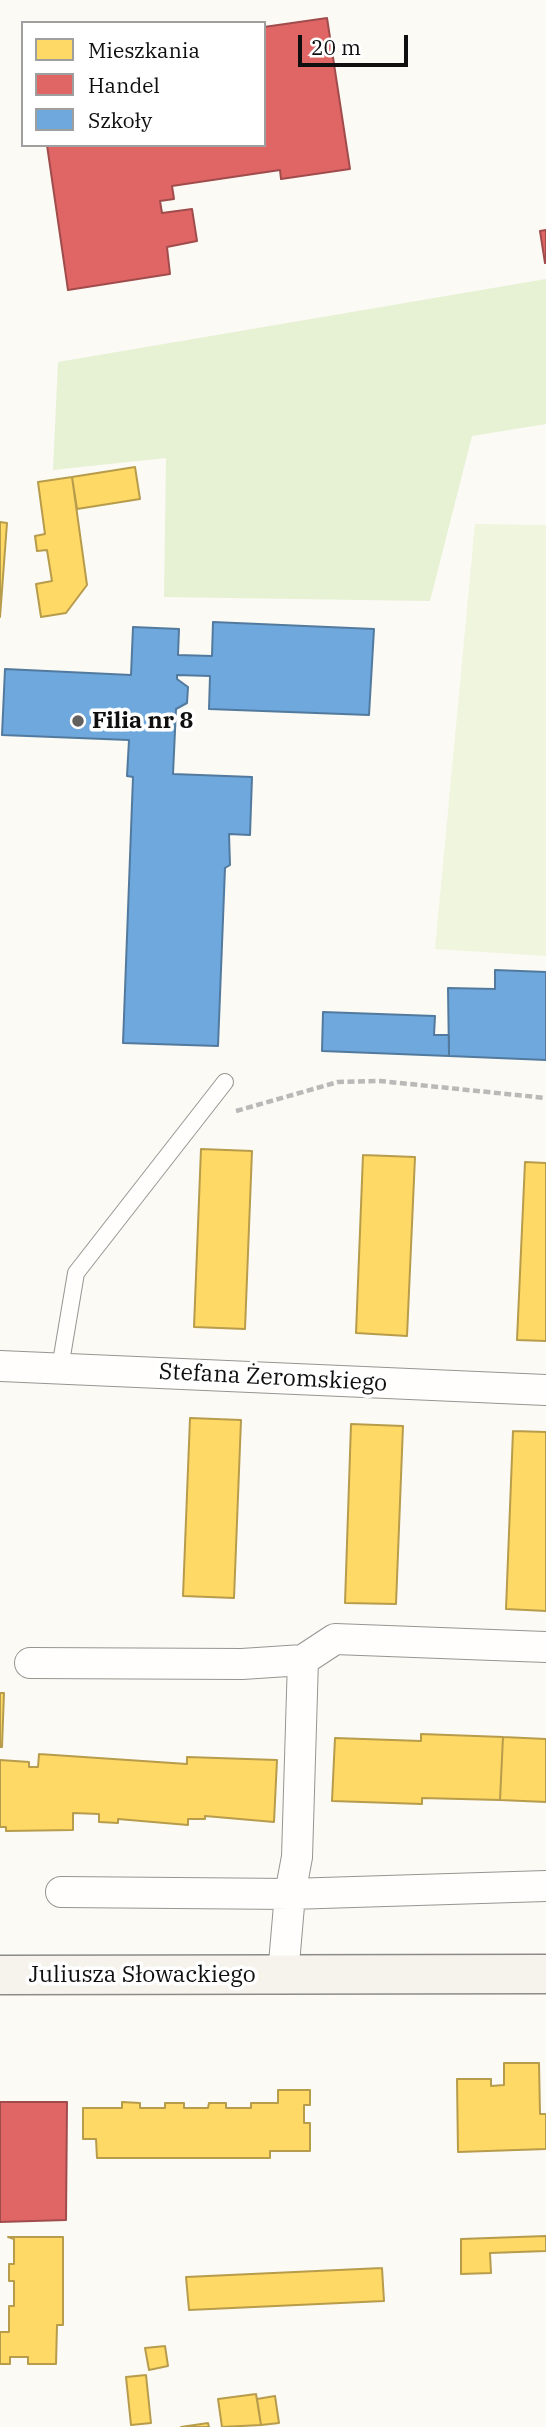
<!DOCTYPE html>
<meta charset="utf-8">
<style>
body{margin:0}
#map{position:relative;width:546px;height:2427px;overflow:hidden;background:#fcfaf4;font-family:"IBM Plex Serif",serif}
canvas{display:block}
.legend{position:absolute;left:21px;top:21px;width:245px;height:126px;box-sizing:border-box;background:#fff;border:2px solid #9f9f9f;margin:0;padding:9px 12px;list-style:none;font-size:21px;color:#0f0f0f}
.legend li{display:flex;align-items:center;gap:14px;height:35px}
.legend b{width:35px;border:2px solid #9f9f9f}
.scale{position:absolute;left:298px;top:35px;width:110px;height:32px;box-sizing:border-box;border:4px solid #0f0f0f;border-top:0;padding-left:9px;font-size:21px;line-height:24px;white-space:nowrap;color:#0f0f0f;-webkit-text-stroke:5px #fff;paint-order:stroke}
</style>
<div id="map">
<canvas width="546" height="2427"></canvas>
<ul class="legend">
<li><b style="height:19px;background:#ffd966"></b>Mieszkania</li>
<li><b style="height:19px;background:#e06666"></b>Handel</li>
<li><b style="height:19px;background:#6fa8dc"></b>Szkoły</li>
</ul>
<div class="scale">20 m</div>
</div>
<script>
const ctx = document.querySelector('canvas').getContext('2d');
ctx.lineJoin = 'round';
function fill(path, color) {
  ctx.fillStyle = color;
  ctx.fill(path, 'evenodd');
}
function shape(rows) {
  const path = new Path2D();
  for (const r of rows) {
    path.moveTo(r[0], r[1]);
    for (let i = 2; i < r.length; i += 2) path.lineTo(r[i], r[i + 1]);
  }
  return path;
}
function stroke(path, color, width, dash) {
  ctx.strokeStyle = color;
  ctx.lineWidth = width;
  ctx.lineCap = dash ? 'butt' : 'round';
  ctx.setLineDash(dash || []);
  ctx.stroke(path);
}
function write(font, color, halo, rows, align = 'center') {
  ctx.font = font + ' "IBM Plex Serif",serif';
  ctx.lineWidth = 7;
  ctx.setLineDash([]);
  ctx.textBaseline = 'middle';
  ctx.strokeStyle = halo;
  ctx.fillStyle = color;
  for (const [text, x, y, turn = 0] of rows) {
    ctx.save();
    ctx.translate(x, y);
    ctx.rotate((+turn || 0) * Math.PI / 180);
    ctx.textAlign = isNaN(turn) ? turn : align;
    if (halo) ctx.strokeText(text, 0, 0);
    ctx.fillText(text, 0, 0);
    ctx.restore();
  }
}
fill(shape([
 [546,279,546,424,472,436,430,601,164,597,166,458,53,470,58,362]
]), '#e7f1d4');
fill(shape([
 [475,524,546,525,546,956,435,949]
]), '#f0f5de');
const homes = shape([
 [135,467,140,499,77,509,72,477,135,467],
 [72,477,87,585,66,613,41,617,36,584,52,581,47,550,37,551,35,536,45,534,38,482,72,477],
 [0,522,7,523,0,617,0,522],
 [201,1149,252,1151,245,1329,194,1327,201,1149],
 [363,1155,415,1157,407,1336,356,1333,363,1155],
 [525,1162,546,1163,546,1341,517,1340,525,1162],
 [190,1418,241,1420,234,1598,183,1596,190,1418],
 [351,1424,403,1426,396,1604,345,1603,351,1424],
 [513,1431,546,1432,546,1611,506,1609,513,1431],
 [0,1693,4,1693,2,1747,0,1747,0,1693],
 [421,1734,503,1737,500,1800,422,1798,422,1804,332,1801,335,1738,421,1741,421,1734],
 [503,1737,546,1739,546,1802,500,1800,503,1737],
 [39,1754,187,1764,187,1757,277,1760,274,1822,205,1816,205,1819,188,1819,188,1825,118,1819,118,1823,99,1822,99,1814,73,1813,73,1830,6,1831,6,1827,0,1827,0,1760,29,1762,29,1767,38,1767,39,1754],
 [504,2063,539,2063,540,2114,546,2114,546,2149,458,2152,457,2079,491,2079,491,2086,504,2085,504,2063],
 [278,2090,310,2090,310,2105,304,2105,304,2123,310,2123,310,2151,270,2151,270,2158,97,2158,96,2139,83,2139,83,2108,122,2108,122,2102,140,2103,140,2108,165,2108,165,2103,184,2103,184,2108,208,2108,209,2103,226,2103,226,2108,251,2108,251,2103,278,2103,278,2090],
 [546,2236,546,2251,490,2253,491,2273,461,2274,461,2239,546,2236],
 [8,2237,63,2237,63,2325,57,2325,56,2364,28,2364,28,2357,10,2357,10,2364,0,2364,0,2332,9,2332,9,2306,14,2306,14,2281,9,2281,9,2264,14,2264,14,2239,8,2237],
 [382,2268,384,2301,189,2310,186,2277,382,2268],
 [165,2346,168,2366,149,2370,145,2348,165,2346],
 [146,2375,151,2423,131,2425,126,2377,146,2375],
 [256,2394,261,2425,222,2427,218,2399,256,2394],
 [275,2396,279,2423,261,2425,257,2399,275,2396],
 [208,2423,209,2427,181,2427,208,2423]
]);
fill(homes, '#ffd966');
stroke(homes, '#b79c4c', 2);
const shops = shape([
 [327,18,350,169,281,179,280,170,172,186,174,199,160,201,162,213,192,209,197,241,167,247,170,274,68,290,47,145,264,145,264,27,327,18],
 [546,230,546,263,545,263,540,231,546,230],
 [0,2102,67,2102,66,2220,0,2222,0,2102]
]);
fill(shops, '#e06666');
stroke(shops, '#a14c4c', 2);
const schools = shape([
 [213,622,374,629,369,715,209,709,210,676,177,675,177,679,188,687,187,703,176,709,173,774,252,777,250,835,229,834,230,865,225,868,218,1046,123,1043,133,777,127,776,129,740,2,735,5,669,131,675,133,627,179,629,178,655,212,656,213,622],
 [495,970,546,972,546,1060,449,1056,448,988,495,989,495,970],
 [323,1012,435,1016,434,1035,449,1035,449,1056,322,1051,323,1012]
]);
fill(schools, '#6fa8dc');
stroke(schools, '#527a9e', 2);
const lane = shape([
 [60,1368,76,1273,225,1082]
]);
const street = shape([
 [0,1366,546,1390],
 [30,1663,242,1664,303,1660,335,1639,546,1647],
 [61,1892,290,1894,546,1886],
 [283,1975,290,1894,297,1857,303,1660]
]);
const secondary = shape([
 [0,1975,546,1974]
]);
stroke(lane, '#969592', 18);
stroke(street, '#969592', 32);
stroke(secondary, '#8c8b89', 41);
stroke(shape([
 [236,1111,338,1082,380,1081,546,1098]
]), '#b9b9b8', 4.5, [7, 3.5]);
stroke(lane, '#fffefd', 16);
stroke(street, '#fffefd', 30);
stroke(secondary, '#f5f3eb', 38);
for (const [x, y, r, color] of [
 [78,721,7,"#62615f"]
]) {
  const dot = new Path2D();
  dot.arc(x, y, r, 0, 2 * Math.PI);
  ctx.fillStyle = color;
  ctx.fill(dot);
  stroke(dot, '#fff', 2.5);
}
write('bold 23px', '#0f0f0f', '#fff', [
 ["Filia nr 8",92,721]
], 'left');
write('23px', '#0f0f0f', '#fff', [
 ["Stefana Żeromskiego",273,1378,3],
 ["Juliusza Słowackiego",142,1975]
]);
</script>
